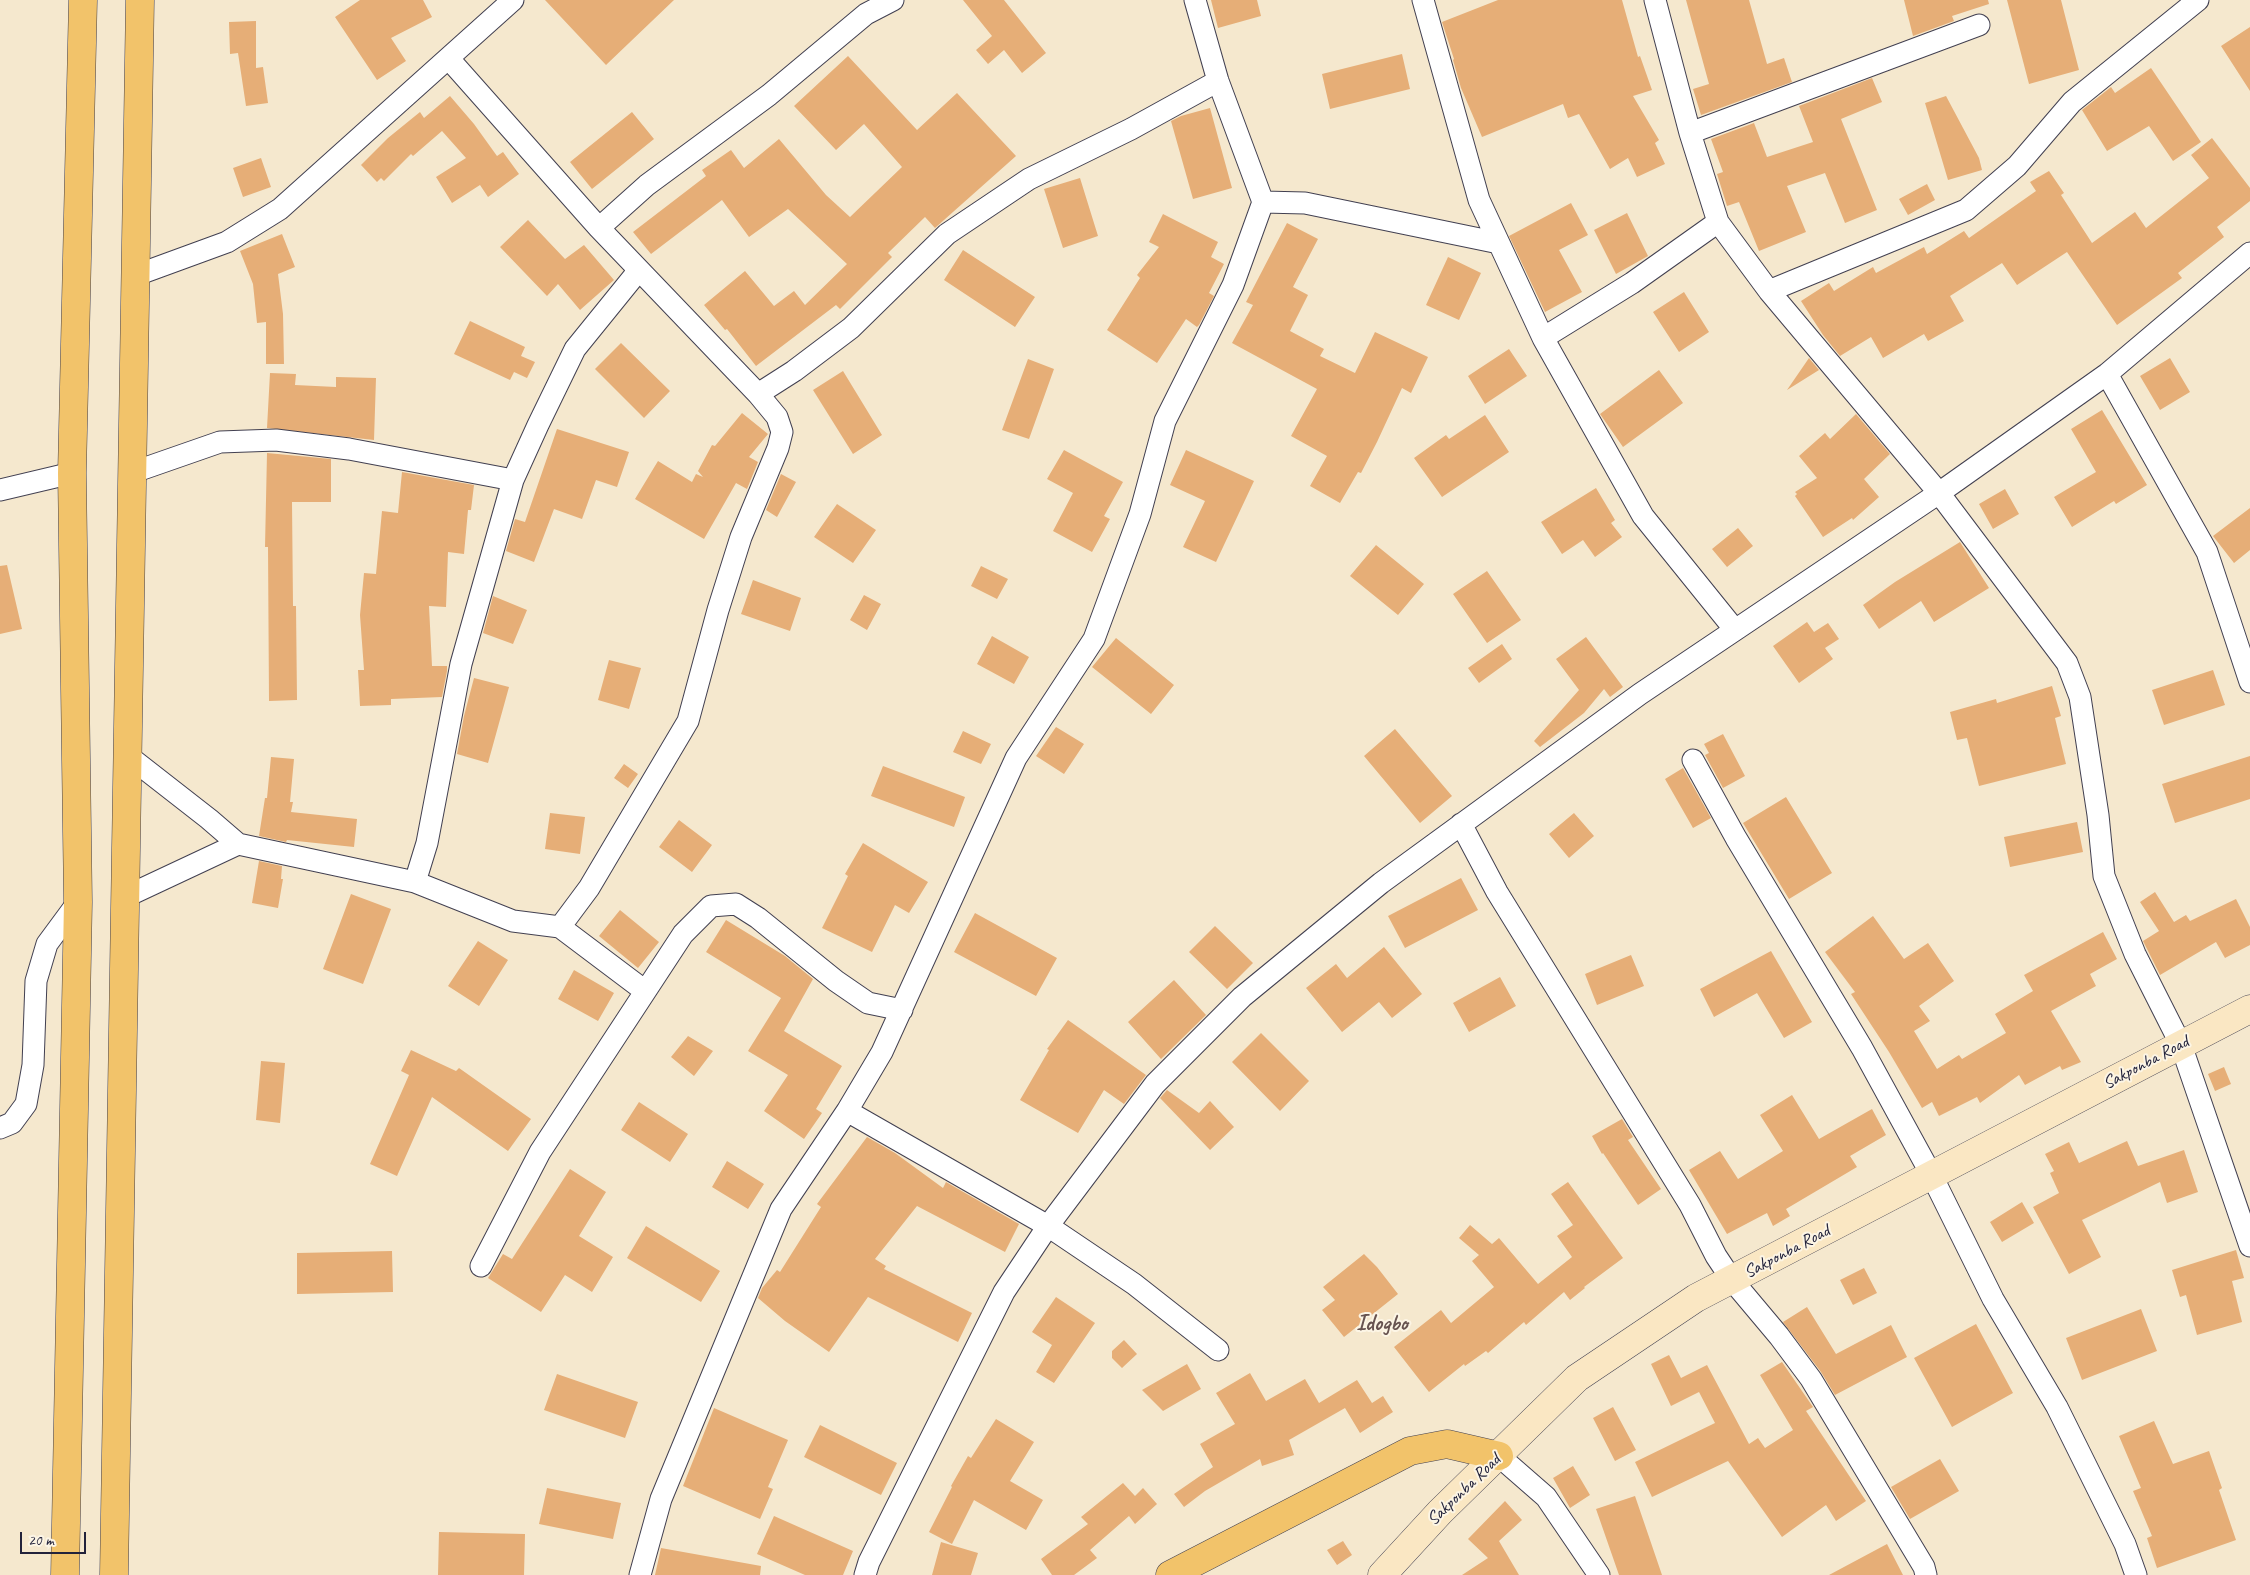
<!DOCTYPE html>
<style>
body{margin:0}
#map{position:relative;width:2250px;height:1575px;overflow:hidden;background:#f5e8ce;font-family:Caveat,sans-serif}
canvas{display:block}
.scale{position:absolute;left:20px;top:1532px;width:66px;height:22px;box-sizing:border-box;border:2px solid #22223b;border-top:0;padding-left:6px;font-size:15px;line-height:18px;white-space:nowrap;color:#22223b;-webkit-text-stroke:4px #fcf5e5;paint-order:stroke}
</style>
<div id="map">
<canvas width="2250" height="1575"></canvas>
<div class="scale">20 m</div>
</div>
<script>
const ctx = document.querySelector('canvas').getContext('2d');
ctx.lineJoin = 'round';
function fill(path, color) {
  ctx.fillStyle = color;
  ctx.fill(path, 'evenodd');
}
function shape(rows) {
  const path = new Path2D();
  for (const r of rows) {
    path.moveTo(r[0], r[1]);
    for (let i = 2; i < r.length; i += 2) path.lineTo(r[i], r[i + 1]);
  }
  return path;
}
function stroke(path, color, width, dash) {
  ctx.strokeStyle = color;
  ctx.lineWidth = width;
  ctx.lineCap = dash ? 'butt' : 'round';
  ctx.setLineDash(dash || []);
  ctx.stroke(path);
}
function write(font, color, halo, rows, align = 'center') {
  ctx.font = font + ' Caveat,sans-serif';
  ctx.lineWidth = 4;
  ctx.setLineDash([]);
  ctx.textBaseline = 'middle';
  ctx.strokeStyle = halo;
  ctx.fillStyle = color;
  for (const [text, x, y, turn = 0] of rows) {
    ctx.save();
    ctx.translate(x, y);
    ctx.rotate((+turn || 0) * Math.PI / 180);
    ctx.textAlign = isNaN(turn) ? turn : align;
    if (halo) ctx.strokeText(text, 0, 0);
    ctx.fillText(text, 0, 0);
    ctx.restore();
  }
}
fill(shape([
 [360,0,423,0,432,17,391,38,406,61,377,80,335,17],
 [545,0,674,0,606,65],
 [963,0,1004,0,1046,53,1022,73,1004,50,988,64,976,50,992,36],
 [1211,0,1257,0,1261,16,1218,28],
 [1498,0,1622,0,1638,57,1640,56,1652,90,1633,96,1659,140,1655,143,1665,164,1637,177,1628,158,1610,169,1579,114,1568,118,1563,104,1482,137,1461,88,1453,60,1454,59,1442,22],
 [1686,0,1749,0,1767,64,1784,58,1792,82,1701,115,1693,89,1709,84],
 [1904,0,1988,0,1989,4,1952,16,1954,21,1913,36],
 [2007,0,2061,0,2079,70,2029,84],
 [256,21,256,68,263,67,268,103,246,106,238,53,230,54,229,22],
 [2250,27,2250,91,2221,46],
 [1402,54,1410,89,1330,109,1322,74],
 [848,56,917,130,957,93,1016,156,935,228,925,217,888,253,892,257,840,309,836,305,756,366,727,329,725,330,704,305,745,271,774,306,794,291,805,305,847,264,788,209,749,237,722,200,651,254,633,232,706,176,702,170,731,150,744,168,779,139,826,195,850,217,902,167,864,124,836,150,794,106],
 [2151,68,2201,142,2173,161,2149,126,2107,151,2082,110,2111,87,2115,93],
 [1872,78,1882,102,1841,119,1877,210,1845,223,1825,173,1787,186,1806,232,1759,251,1739,202,1727,206,1717,174,1723,172,1711,139,1754,123,1767,157,1813,142,1799,106],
 [450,96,474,124,497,156,503,152,519,174,488,197,480,185,452,203,436,177,466,158,442,131,413,156,411,154,384,181,381,178,377,182,361,165,388,138,420,112,424,118],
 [1946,96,1979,158,1982,170,1948,180,1925,103],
 [1210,108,1232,188,1193,199,1171,121,1181,116],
 [632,112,654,139,592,189,570,162],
 [2212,138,2250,188,2250,201,2217,227,2224,237,2178,273,2182,278,2117,325,2067,252,2017,285,2002,263,1950,296,1964,321,1928,341,1924,334,1883,358,1871,337,1840,356,1823,335,1801,301,1829,283,1834,291,1873,267,1876,273,1924,247,1927,254,1964,231,1969,238,2036,191,2030,182,2049,171,2064,193,2061,195,2092,243,2135,212,2146,228,2209,178,2191,155],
 [261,158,271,187,243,197,233,168],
 [1080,178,1098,236,1063,248,1044,189],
 [1927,184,1935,200,1908,215,1899,199],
 [1571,203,1588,235,1559,250,1582,292,1545,312,1509,236],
 [1627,213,1648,256,1616,274,1594,230],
 [1163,214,1218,242,1211,257,1224,264,1209,293,1214,296,1199,325,1197,327,1186,319,1157,363,1107,330,1140,278,1137,275,1159,247,1149,242],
 [528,220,565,259,584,245,614,280,580,310,558,284,547,296,500,247],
 [1287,223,1318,239,1293,287,1308,295,1290,331,1324,349,1320,356,1355,373,1375,332,1428,357,1411,393,1402,388,1377,442,1361,473,1358,472,1340,503,1310,486,1327,456,1291,436,1317,389,1232,343,1253,305,1246,302],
 [282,234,295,267,278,274,283,314,284,364,266,364,266,322,257,323,253,284,240,251],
 [963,250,1035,297,1015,327,944,280],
 [1448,257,1481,273,1459,320,1426,305],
 [1684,292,1709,332,1679,352,1653,312],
 [470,321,525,347,521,356,535,362,527,378,514,372,510,380,454,354],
 [621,343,670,391,644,418,595,369],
 [1509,349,1527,376,1485,404,1468,376],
 [1809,358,1819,370,1787,390],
 [2170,358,2190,392,2160,410,2140,376],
 [1028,359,1054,369,1029,439,1002,430],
 [1659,370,1683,403,1623,447,1600,414],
 [843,371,882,435,853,454,813,390],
 [270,373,296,374,295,385,336,387,336,377,376,378,374,440,267,428],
 [2102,410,2147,485,2116,504,2114,501,2072,527,2054,497,2096,472,2071,429],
 [742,413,768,434,749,457,758,462,747,489,736,483,704,539,635,499,658,461,692,482,696,474,703,477,698,471,712,445,715,446],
 [1856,414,1890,454,1864,479,1879,497,1853,520,1852,518,1823,537,1795,496,1797,494,1795,492,1817,478,1799,456,1825,433,1830,439],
 [1485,415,1509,452,1442,497,1414,458,1446,435,1449,439],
 [557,429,629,452,617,487,596,480,582,519,554,509,534,562,506,551,515,519,525,522],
 [1064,450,1123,482,1104,516,1110,519,1092,552,1053,531,1073,493,1047,479],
 [1186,450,1254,481,1216,562,1183,547,1205,501,1170,485],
 [267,453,331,459,331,502,292,502,293,606,296,606,297,700,269,701,268,547,265,547],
 [402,472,474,485,471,510,468,510,464,554,448,552,446,607,429,606,432,666,447,666,447,671,442,697,391,699,391,705,360,706,358,670,364,670,360,615,364,573,376,574,382,511,398,513],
 [781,474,796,482,777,517,766,510],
 [1596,488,1615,520,1611,523,1622,537,1595,557,1583,540,1562,554,1541,522],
 [2005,489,2019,514,1993,529,1979,504],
 [837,504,876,530,853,563,814,537],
 [2250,508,2250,550,2234,563,2213,536],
 [1738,528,1753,546,1727,567,1712,549],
 [1960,542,1989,588,1934,622,1921,601,1879,629,1863,605,1895,582],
 [1376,545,1424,584,1398,615,1350,576],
 [7,565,22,629,0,634,0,566],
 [981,566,1008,579,997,599,971,586],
 [1487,571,1521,620,1487,643,1453,594],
 [753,580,801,598,790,631,741,614],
 [864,595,881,604,867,630,850,620],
 [493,596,527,610,513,644,483,633],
 [1807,622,1814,632,1828,623,1839,639,1825,648,1833,659,1799,683,1773,646],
 [992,636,1029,657,1014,684,977,664],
 [1586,637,1623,687,1610,697,1604,689,1584,713,1540,747,1534,741,1579,690,1556,659],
 [1116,638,1174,685,1151,714,1092,667],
 [1502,644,1512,659,1479,683,1468,668],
 [609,660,641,668,629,709,598,700],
 [2213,670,2225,705,2164,725,2152,690],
 [474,678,509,687,488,763,457,754,464,716],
 [2052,686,2061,716,2055,718,2066,764,1979,786,1967,738,1957,740,1950,712,1996,699,1997,703],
 [1056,727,1084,744,1064,774,1036,756],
 [1395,729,1452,796,1420,823,1364,756],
 [963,731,991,744,981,764,953,752],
 [1723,734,1745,776,1723,788,1705,755,1709,753,1704,744],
 [2250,756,2250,799,2175,823,2162,784],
 [271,757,294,759,290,802,293,802,291,812,357,819,354,847,287,840,286,842,259,836,265,798,267,798],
 [624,764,638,774,628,788,614,778],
 [883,766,965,797,954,827,871,796],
 [1683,768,1711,818,1693,828,1665,779],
 [1786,797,1832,873,1789,899,1743,823],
 [550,813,585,817,580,854,545,849],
 [1574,813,1594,836,1569,858,1549,834],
 [679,820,712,845,692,872,659,847],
 [2077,822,2083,852,2010,867,2004,837],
 [863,843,928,882,909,913,895,905,872,952,822,928,848,876,845,874],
 [259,861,282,866,281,879,283,879,278,908,252,903],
 [1461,878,1478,910,1405,948,1388,916],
 [2155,892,2174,922,2186,915,2190,921,2236,899,2250,927,2250,945,2225,958,2216,942,2160,975,2143,941,2159,931,2140,902],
 [351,894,391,909,363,984,323,969],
 [620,910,659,942,638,968,599,936],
 [975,913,1057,958,1036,996,954,952],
 [1873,916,1904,959,1928,943,1954,981,1919,1006,1930,1021,1914,1031,1937,1069,1959,1055,1962,1059,2006,1033,1995,1014,2033,991,2024,975,2103,932,2117,959,2090,974,2096,986,2051,1011,2081,1062,2062,1070,2060,1066,2025,1085,2019,1075,1980,1103,1977,1097,1939,1116,1932,1102,1922,1108,1889,1052,1851,994,1855,992,1825,952],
 [726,920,785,956,813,979,784,1031,842,1066,816,1109,822,1113,804,1139,764,1111,788,1075,748,1051,781,998,706,952],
 [1215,926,1253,963,1227,989,1189,952],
 [478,941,508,960,479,1006,448,986],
 [1384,947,1422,994,1392,1018,1379,1002,1342,1032,1306,988,1336,964,1347,978],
 [1771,951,1812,1022,1784,1038,1757,993,1714,1017,1700,989],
 [1631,955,1644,986,1597,1005,1585,974],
 [574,970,614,993,598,1021,558,999],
 [1500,977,1516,1006,1469,1032,1453,1003],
 [1174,980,1206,1015,1161,1059,1128,1022],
 [1068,1020,1146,1075,1124,1104,1104,1090,1078,1133,1020,1100,1049,1050,1047,1049],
 [1261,1033,1309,1081,1280,1111,1232,1062],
 [688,1036,713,1051,694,1076,671,1057],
 [411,1050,456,1071,459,1068,531,1119,508,1151,432,1097,397,1176,370,1164,409,1075,401,1071],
 [261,1061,285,1063,280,1123,256,1120],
 [2224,1067,2231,1084,2215,1091,2208,1074],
 [1167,1090,1199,1113,1210,1101,1234,1127,1210,1150,1160,1098],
 [1792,1095,1819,1139,1872,1109,1886,1135,1850,1156,1857,1167,1786,1209,1790,1216,1773,1226,1767,1213,1727,1234,1689,1170,1720,1151,1738,1179,1783,1151,1760,1115],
 [639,1102,688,1134,670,1162,621,1130],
 [1622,1119,1633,1137,1628,1140,1661,1189,1638,1205,1603,1153,1602,1154,1592,1136],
 [867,1137,895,1153,943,1188,946,1182,1019,1224,1005,1252,917,1206,875,1259,886,1266,884,1269,972,1313,958,1342,868,1297,829,1352,785,1321,758,1298,762,1288,777,1270,780,1272,821,1207,817,1204],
 [2127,1141,2138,1166,2184,1150,2198,1192,2167,1203,2160,1182,2082,1220,2101,1257,2069,1274,2033,1207,2059,1193,2050,1173,2054,1171,2045,1154,2069,1142,2079,1163],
 [727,1161,764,1184,748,1209,712,1187],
 [570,1169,606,1192,579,1236,613,1257,592,1292,565,1275,541,1312,488,1278,503,1254,512,1259],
 [1568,1182,1623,1258,1584,1287,1585,1288,1570,1300,1564,1292,1526,1325,1524,1322,1488,1353,1486,1351,1465,1366,1464,1364,1429,1392,1394,1347,1441,1310,1451,1323,1494,1287,1472,1261,1479,1255,1459,1238,1470,1225,1492,1244,1499,1238,1538,1284,1572,1257,1557,1236,1573,1225,1551,1194],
 [2022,1202,2034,1223,2002,1242,1990,1222],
 [646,1226,720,1271,701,1302,627,1258],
 [2236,1250,2244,1278,2232,1281,2242,1322,2197,1335,2186,1295,2180,1297,2172,1270],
 [392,1251,393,1292,297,1294,297,1253],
 [1364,1254,1377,1267,1398,1294,1344,1337,1322,1310,1335,1300,1323,1287],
 [1864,1268,1877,1293,1853,1305,1840,1280],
 [1056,1297,1095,1323,1054,1383,1036,1372,1052,1345,1032,1332],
 [1807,1307,1836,1354,1891,1325,1907,1357,1835,1395,1821,1372,1783,1322],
 [2141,1309,2157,1351,2082,1380,2066,1338],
 [1976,1324,2013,1393,1952,1427,1914,1358],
 [1124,1340,1137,1354,1122,1368,1112,1358,1112,1351],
 [1669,1355,1681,1378,1707,1365,1749,1444,1758,1438,1765,1448,1793,1430,1760,1375,1782,1362,1813,1407,1806,1411,1866,1501,1836,1521,1826,1505,1782,1537,1728,1461,1652,1497,1635,1462,1715,1423,1699,1392,1671,1406,1651,1364],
 [1187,1364,1201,1389,1163,1411,1142,1390],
 [1250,1373,1266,1401,1305,1379,1319,1403,1357,1380,1372,1403,1383,1396,1393,1412,1360,1433,1345,1408,1289,1440,1294,1455,1262,1466,1260,1459,1205,1491,1184,1507,1174,1494,1213,1467,1200,1444,1235,1424,1216,1393],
 [557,1374,638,1402,625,1438,544,1410],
 [1613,1407,1636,1450,1615,1461,1593,1418],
 [714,1408,788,1440,768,1487,773,1489,760,1519,683,1486],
 [996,1419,1034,1442,1010,1481,1043,1500,1026,1530,974,1500,952,1544,929,1532,952,1487,951,1486,968,1456,971,1458],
 [2154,1421,2173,1464,2209,1451,2222,1488,2219,1490,2236,1540,2157,1568,2147,1538,2152,1536,2133,1491,2141,1488,2119,1436],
 [820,1425,897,1463,881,1495,804,1457],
 [1940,1459,1959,1491,1910,1519,1891,1487],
 [1573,1466,1590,1495,1570,1508,1553,1478],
 [1123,1483,1135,1496,1143,1488,1157,1504,1135,1524,1129,1516,1090,1550,1097,1558,1074,1575,1052,1575,1041,1559,1088,1524,1081,1517],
 [547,1488,621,1503,613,1539,539,1524],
 [1635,1496,1662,1575,1619,1575,1596,1509],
 [1505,1501,1522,1520,1499,1541,1519,1575,1462,1575,1488,1558,1468,1539],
 [774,1516,853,1551,843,1575,805,1575,757,1554],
 [439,1532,525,1534,524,1575,438,1575],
 [1343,1541,1352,1555,1337,1565,1327,1550],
 [941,1542,978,1553,971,1575,932,1575],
 [1887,1544,1903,1575,1829,1575],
 [661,1548,761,1566,760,1575,655,1575]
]), '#e6ae77');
const street = shape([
 [1195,0,1218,81,1263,202],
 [1423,0,1479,200,1543,338,1643,516,1735,630],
 [1655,0,1690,133,1718,222,1769,291,1939,493,2067,663,2080,697,2098,815,2104,876,2135,954,2181,1045,2250,1246],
 [449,59,599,228],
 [1690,133,1979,25],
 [134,276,227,242,280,209,513,0],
 [1769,291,1966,210,2017,166,2072,102,2198,0],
 [1543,338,1632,283,1718,222],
 [2107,374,2207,552,2250,682],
 [758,394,794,371,851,328,947,234,1029,179,1131,129,1218,81],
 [131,473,220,442,276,440,349,449,513,480],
 [0,490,72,473],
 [127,755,209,819,238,844,415,882,513,921,560,927,589,888,688,721,718,610,741,537,778,448,782,432,777,417,758,394,599,228,647,185,769,95,866,14,893,0],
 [1693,760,1736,838,1862,1048,1932,1176,1993,1299,2057,1407,2125,1544,2136,1575],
 [1461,824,1497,892,1690,1205,1716,1256,1732,1280,1779,1336,1811,1379,1924,1567,1926,1575],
 [415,882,427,843,461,664,513,480,538,425,575,349,639,270],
 [125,897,238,844],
 [560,927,645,991],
 [847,1111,1048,1226,1134,1284,1218,1350],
 [0,1128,12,1123,26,1104,33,1065,36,981,47,944,78,902],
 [481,1266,540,1152,683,934,711,906,736,904,758,918,836,981,868,1003,902,1010],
 [1499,1456,1546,1497,1599,1575],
 [640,1575,661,1499,781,1209,847,1111,882,1052,1016,758,1094,639,1140,514,1165,421,1233,285,1263,202,1305,203,1499,243],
 [865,1575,869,1562,1004,1292,1048,1226,1155,1084,1242,997,1381,883,1640,694,1939,493,2107,374,2250,253]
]);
const secondary = shape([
 [1382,1575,1440,1512,1577,1378,1696,1298,2250,1009]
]);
const highway = shape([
 [65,1575,78,902,72,473,83,0],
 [114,1575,140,0],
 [1170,1575,1410,1451,1447,1444,1499,1456]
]);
stroke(street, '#424051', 23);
stroke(secondary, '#424051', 29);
stroke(highway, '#424051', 29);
stroke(street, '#fff', 21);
stroke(secondary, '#fae7c3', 28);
stroke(highway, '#f2c36a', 28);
write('18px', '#22223b', '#fcf5e5', [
 ["Sakponba Road",2146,1063,-28],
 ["Sakponba Road",1787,1252,-28],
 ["Sakponba Road",1464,1490,-44]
]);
write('bold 22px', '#675350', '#fcf5e5', [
 ["Idogbo",1382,1324]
]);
</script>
